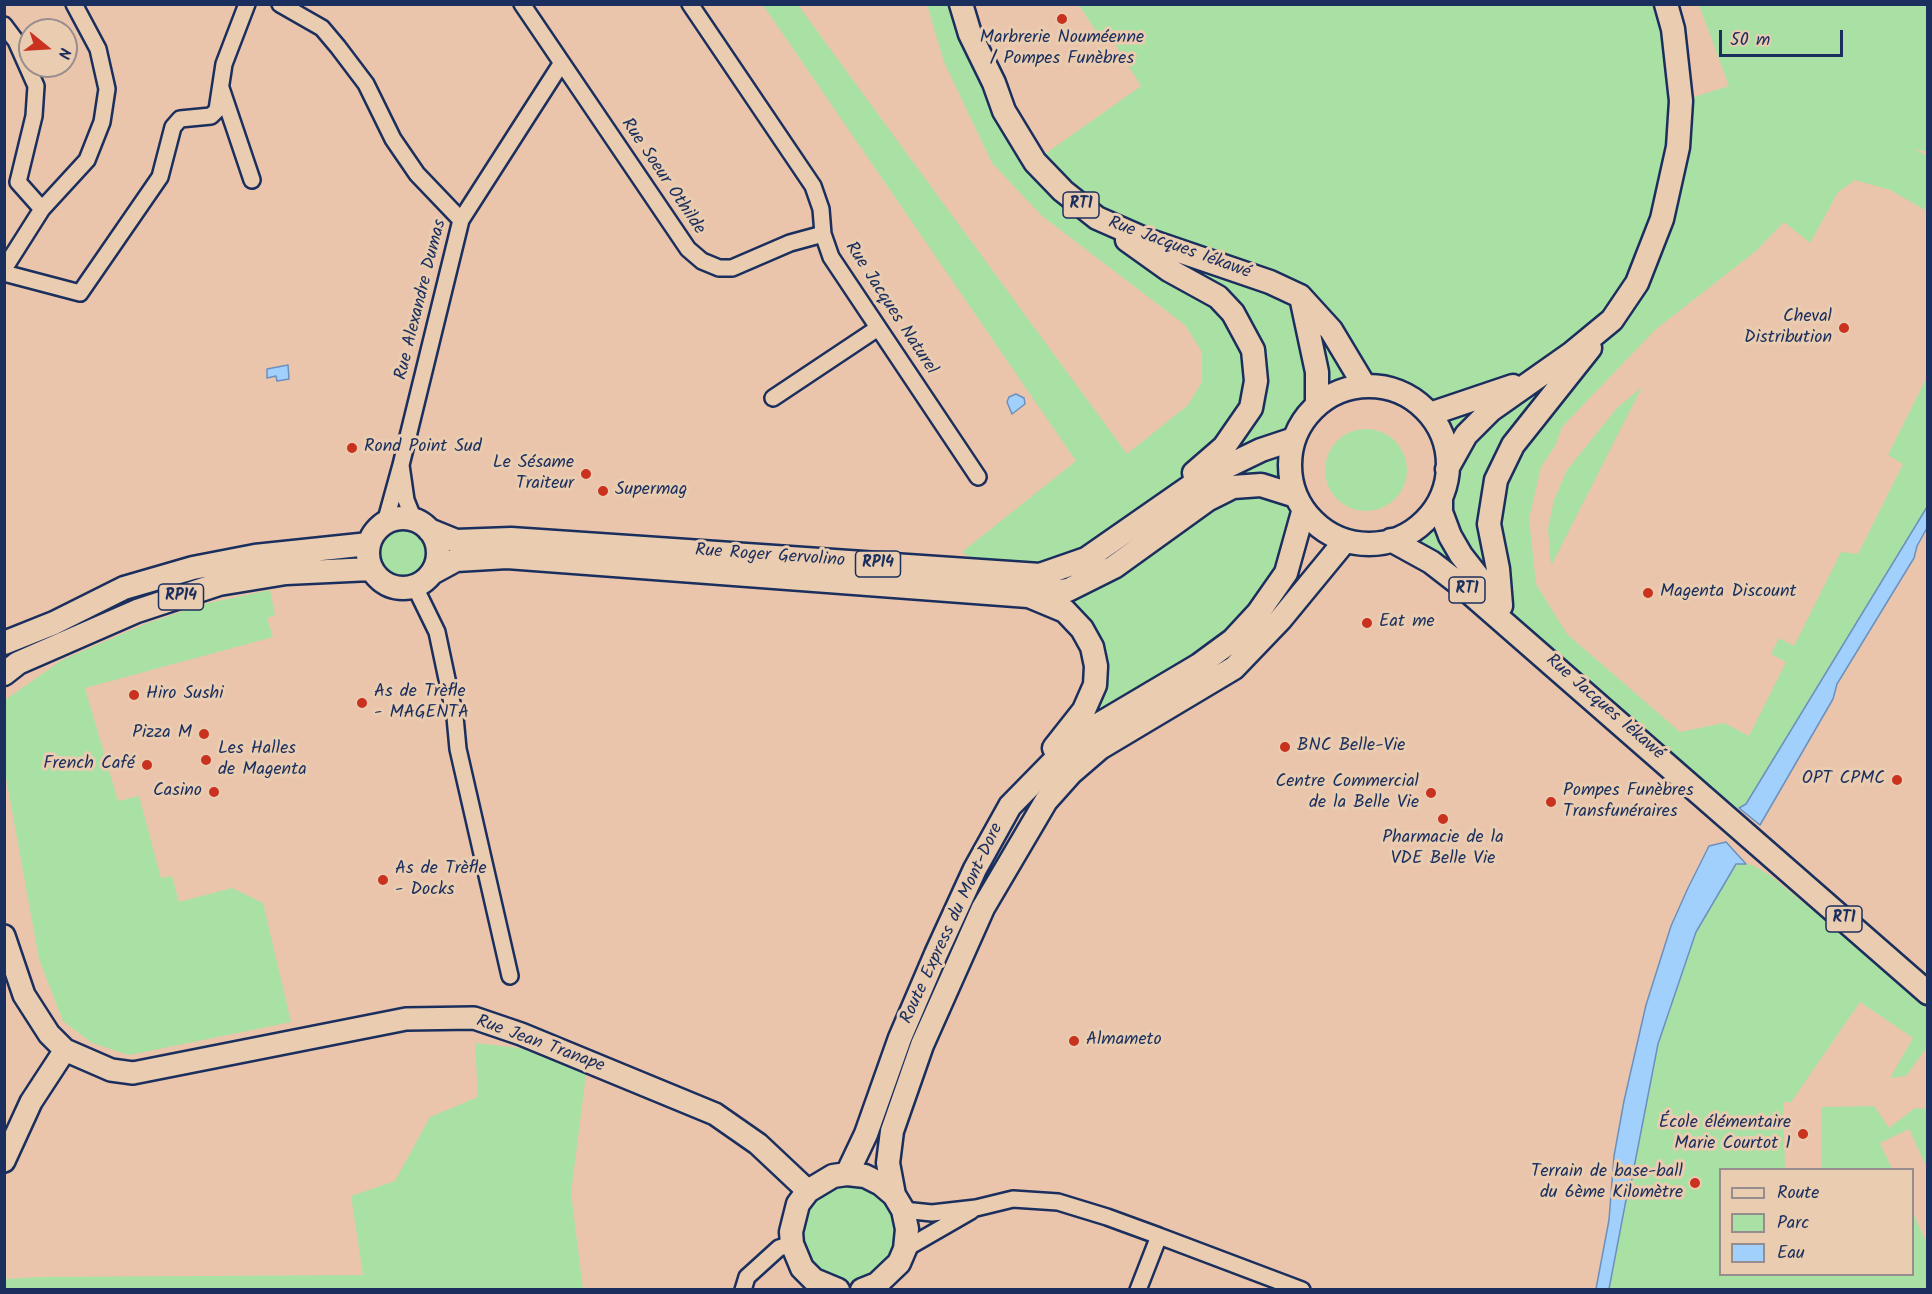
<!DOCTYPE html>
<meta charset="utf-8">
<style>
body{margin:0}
#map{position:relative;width:1932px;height:1294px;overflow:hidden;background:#eac5ab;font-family:Kalam,sans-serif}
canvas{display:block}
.frame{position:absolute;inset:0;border:6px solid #1b2f5e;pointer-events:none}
.legend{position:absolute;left:1719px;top:1168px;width:195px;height:108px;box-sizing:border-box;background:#eaccb0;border:2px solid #978d8f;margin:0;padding:8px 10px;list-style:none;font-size:18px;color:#1b2f5e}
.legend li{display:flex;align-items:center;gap:12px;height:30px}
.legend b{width:30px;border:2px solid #978d8f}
.north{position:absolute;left:18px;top:18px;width:60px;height:60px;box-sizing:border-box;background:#eaccb0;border:2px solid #978d8f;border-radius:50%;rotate:108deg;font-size:16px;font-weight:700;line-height:24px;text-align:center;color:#1b2f5e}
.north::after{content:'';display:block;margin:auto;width:21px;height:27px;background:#c8321e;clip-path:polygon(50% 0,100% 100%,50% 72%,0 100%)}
.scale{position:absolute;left:1719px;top:30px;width:124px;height:27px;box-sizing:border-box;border:3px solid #1b2f5e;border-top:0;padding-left:8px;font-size:18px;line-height:21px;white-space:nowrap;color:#1b2f5e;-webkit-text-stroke:4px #eaccb0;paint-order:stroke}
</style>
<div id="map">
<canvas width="1932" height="1294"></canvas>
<div class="frame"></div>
<ul class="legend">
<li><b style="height:8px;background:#eaccb0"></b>Route</li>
<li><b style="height:16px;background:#a9e1a4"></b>Parc</li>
<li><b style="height:16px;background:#a2d0fd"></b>Eau</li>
</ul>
<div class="north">N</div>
<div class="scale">50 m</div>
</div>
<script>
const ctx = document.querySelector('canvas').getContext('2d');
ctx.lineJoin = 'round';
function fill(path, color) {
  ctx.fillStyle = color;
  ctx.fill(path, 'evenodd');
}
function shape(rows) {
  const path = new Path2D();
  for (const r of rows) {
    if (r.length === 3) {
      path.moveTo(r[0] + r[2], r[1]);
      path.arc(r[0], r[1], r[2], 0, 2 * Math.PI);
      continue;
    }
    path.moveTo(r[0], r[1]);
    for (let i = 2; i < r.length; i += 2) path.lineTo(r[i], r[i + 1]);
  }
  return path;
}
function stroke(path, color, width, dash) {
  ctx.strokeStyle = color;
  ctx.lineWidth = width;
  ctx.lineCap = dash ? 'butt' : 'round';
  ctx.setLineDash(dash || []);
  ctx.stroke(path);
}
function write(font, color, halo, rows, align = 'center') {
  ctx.font = font + ' Kalam,sans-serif';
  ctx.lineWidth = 6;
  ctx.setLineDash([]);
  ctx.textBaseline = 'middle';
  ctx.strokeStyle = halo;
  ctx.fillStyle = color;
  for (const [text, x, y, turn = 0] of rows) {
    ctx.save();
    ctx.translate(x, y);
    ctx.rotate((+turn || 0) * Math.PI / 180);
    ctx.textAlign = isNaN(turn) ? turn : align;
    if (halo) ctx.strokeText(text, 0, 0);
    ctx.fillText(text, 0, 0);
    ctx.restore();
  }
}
fill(shape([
 [763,5,798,5,1127,454,1188,405,1202,382,1202,352,1185,325,1042,216,992,163,944,62,927,5,961,5,1035,161,1141,86,1106,30,1097,33,1079,5,1663,5,1681,101,1729,86,1699,5,1927,5,1927,152,1913,148,1927,156,1927,211,1890,190,1855,180,1838,192,1810,243,1784,222,1756,251,1656,329,1562,427,1555,446,1541,467,1529,519,1536,584,1567,634,1680,732,1724,723,1749,736,1786,662,1771,654,1779,638,1794,646,1841,552,1858,554,1903,464,1888,455,1927,377,1927,507,1746,804,1723,817,1399,538,1413,531,1433,511,1447,479,1447,455,1439,429,1418,402,1400,391,1364,385,1340,391,1317,404,1305,417,1294,439,1289,468,1296,496,1303,512,1258,613,1096,726,1084,710,1092,647,1028,596,507,557,432,573,424,581,405,589,385,584,377,577,219,584,5,668,5,644,124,588,372,536,385,523,401,465,414,520,429,530,987,570,962,552,1076,461],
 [1642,387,1551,566,1548,528,1554,500,1567,470,1617,408],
 [1366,470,41],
 [270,590,275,615,267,618,273,637,85,688,118,801,139,796,161,878,172,876,179,902,232,888,263,903,291,1022,129,1055,92,1043,63,1021,39,959,5,772,5,700,62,660,145,624,204,604],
 [1736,863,1753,865,1772,877,1927,1004,1927,1047,1906,1076,1890,1078,1913,1038,1860,1002,1791,1102,1783,1102,1785,1169,1720,1170,1720,1274,1912,1274,1913,1213,1927,1244,1927,1289,1609,1290,1626,1200,1636,1193,1631,1183,1658,1044,1696,932],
 [475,1043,520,1048,586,1074,571,1193,583,1289,5,1289,5,1279,40,1277,363,1275,351,1196,395,1181,430,1117,478,1097],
 [1874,1106,1889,1128,1915,1108,1927,1109,1927,1168,1909,1129,1880,1143,1892,1169,1822,1169,1821,1107],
 [847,1233,49]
]), '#a9e1a4');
const water = shape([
 [288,365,289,379,277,381,276,376,267,378,267,369,288,365],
 [1016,394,1024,398,1025,404,1012,414,1007,402,1009,397,1016,394],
 [1927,507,1927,528,1917,546,1914,558,1837,684,1833,699,1760,825,1739,808,1746,804,1927,507],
 [1726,842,1746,864,1736,864,1696,932,1658,1044,1631,1183,1636,1193,1626,1200,1609,1289,1596,1289,1609,1220,1614,1156,1624,1101,1646,1005,1671,926,1688,888,1709,846,1726,842]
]);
fill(water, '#a2d0fd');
stroke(water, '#6c90bd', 1.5);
const street = shape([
 [280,4,322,28,338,47,366,84,393,139,417,174,461,220],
 [522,4,688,249,702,261,719,268,732,268,790,243,823,234],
 [690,4,813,186,821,209,823,234,831,257,978,477],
 [4,25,16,41,36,86,34,116,18,182,42,209],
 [221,88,252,180],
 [4,269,42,209,87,160,102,122,107,89,98,49,74,4],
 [4,273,80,293,160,177,173,127,180,119,211,116,217,110,224,64,247,4],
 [773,398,878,328],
 [401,465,461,220,561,64],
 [385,523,401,465,406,500,414,520],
 [415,587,437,632,455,717,458,749,510,976],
 [903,1210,932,1213,976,1208,1013,1199,1058,1202,1107,1217,1159,1236,1138,1290],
 [1159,1236,1302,1290],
 [905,1249,971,1211],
 [743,1290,747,1277,779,1248,792,1244]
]);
const secondary = shape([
 [4,936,24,995,49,1034,65,1050,111,1070,133,1073,406,1019,474,1018,521,1034,715,1114,758,1144,808,1191],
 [4,1161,31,1102,65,1050]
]);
const primary = shape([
 [961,4,970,34,994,83,1004,111,1035,162,1063,191,1097,218,1147,240,1270,282,1300,296,1331,330,1364,385],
 [1127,240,1169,270,1218,297,1233,313,1253,350,1256,381,1251,408,1224,447,1194,473],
 [1301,297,1317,372,1317,404],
 [1369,465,79],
 [1430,414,1513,386],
 [1447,469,1466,435,1491,410,1572,353,1612,320,1637,283,1662,219,1678,147,1681,101,1673,29,1666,4],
 [1441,498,1441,512,1450,536,1461,555,1501,606],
 [403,553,35],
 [429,530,456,541,511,539,1040,575,1086,559,1201,479,1261,450,1294,439],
 [1391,540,1431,562,1462,586,1928,993],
 [432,573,456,560,507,557,1028,596,1068,590,1114,567,1207,500,1233,487,1261,485,1296,496],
 [1029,596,1065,611,1082,629,1092,647,1096,666,1095,685,1084,710,1054,748],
 [1501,605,1498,569,1489,524,1496,480,1513,445,1590,348],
 [4,643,54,623,124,588,193,568,255,556,369,544],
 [4,674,18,663,137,611,219,584,286,573,371,569],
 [847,1174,866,1134,900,1038,936,954,975,869,1010,806,1058,757,1096,726,1199,665,1233,640,1258,613,1286,573,1303,512],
 [894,1195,888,1163,892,1131,922,1045,983,908,1046,801,1071,773,1100,748,1234,668,1280,620,1345,541],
 [838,1290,814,1280,802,1268,792,1244,791,1232,798,1204,808,1191,833,1176,847,1174,865,1176,881,1184,894,1195,903,1210,907,1229,905,1249,899,1263,877,1284,862,1290]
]);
stroke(street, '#1b2f5e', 20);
stroke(secondary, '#1b2f5e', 26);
stroke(primary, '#1b2f5e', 27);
stroke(street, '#eaccb0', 15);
stroke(secondary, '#eaccb0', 21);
stroke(primary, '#eaccb0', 22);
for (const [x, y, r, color] of [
 [1062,19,6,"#c8321e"],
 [1844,328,6,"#c8321e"],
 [352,448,6,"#c8321e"],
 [586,474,6,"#c8321e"],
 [603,491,6,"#c8321e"],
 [1648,593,6,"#c8321e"],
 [1367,623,6,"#c8321e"],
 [134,695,6,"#c8321e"],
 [362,703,6,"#c8321e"],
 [204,734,6,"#c8321e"],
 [1285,747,6,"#c8321e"],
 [206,760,6,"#c8321e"],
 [147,765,6,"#c8321e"],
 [1897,780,6,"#c8321e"],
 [214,792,6,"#c8321e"],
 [1431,793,6,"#c8321e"],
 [1551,802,6,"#c8321e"],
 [1443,819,6,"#c8321e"],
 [383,880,6,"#c8321e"],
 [1074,1041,6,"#c8321e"],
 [1803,1134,6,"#c8321e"],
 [1695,1183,6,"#c8321e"]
]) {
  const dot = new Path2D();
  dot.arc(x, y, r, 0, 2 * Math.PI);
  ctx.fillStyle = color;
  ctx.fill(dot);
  stroke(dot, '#eaccb0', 2);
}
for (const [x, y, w] of [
 [1081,205,36],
 [878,564,45],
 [1467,590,36],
 [181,597,45],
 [1844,919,36]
]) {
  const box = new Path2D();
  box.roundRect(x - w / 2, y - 13, w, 26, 4.5);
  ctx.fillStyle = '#eaccb0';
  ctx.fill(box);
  stroke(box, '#1b2f5e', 1.5);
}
write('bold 16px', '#1b2f5e', null, [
 ["RT1",1081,205],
 ["RP14",878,564],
 ["RT1",1467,590],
 ["RP14",181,597],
 ["RT1",1844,919]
]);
write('18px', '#1b2f5e', '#eaccb0', [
 ["Marbrerie Nouméenne",1062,39,"center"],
 ["/ Pompes Funèbres",1062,60,"center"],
 ["Cheval",1832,318,"right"],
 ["Distribution",1832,339,"right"],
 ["Rond Point Sud",364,448],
 ["Le Sésame",574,464,"right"],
 ["Traiteur",574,485,"right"],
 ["Supermag",615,491],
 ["Magenta Discount",1660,593],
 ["Eat me",1379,623],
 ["As de Trèfle",374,693],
 ["- MAGENTA",374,714],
 ["Hiro Sushi",146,695],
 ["Pizza M",192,734,"right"],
 ["BNC Belle-Vie",1297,747],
 ["Les Halles",218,750],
 ["de Magenta",218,771],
 ["French Café",135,765,"right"],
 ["OPT CPMC",1885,780,"right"],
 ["Centre Commercial",1419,783,"right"],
 ["de la Belle Vie",1419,804,"right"],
 ["Casino",202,792,"right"],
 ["Pompes Funèbres",1563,792],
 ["Transfunéraires",1563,813],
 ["Pharmacie de la",1443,839,"center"],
 ["VDE Belle Vie",1443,860,"center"],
 ["As de Trèfle",395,870],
 ["- Docks",395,891],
 ["Almameto",1086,1041],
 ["École élémentaire",1791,1124,"right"],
 ["Marie Courtot 1",1791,1145,"right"],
 ["Terrain de base-ball",1683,1173,"right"],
 ["du 6ème Kilomètre",1683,1194,"right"]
], 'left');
write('18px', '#1b2f5e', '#eaccb0', [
 ["Rue Soeur Othilde",662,177,56],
 ["Rue Jacques Iékawé",1179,249,20],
 ["Rue Alexandre Dumas",422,300,-76],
 ["Rue Jacques Naturel",890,309,57],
 ["Rue Roger Gervolino",770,557,4],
 ["Rue Jacques Iékawé",1604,708,41],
 ["Route Express du Mont-Dore",953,924,-65],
 ["Rue Jean Tranape",540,1045,20]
]);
</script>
